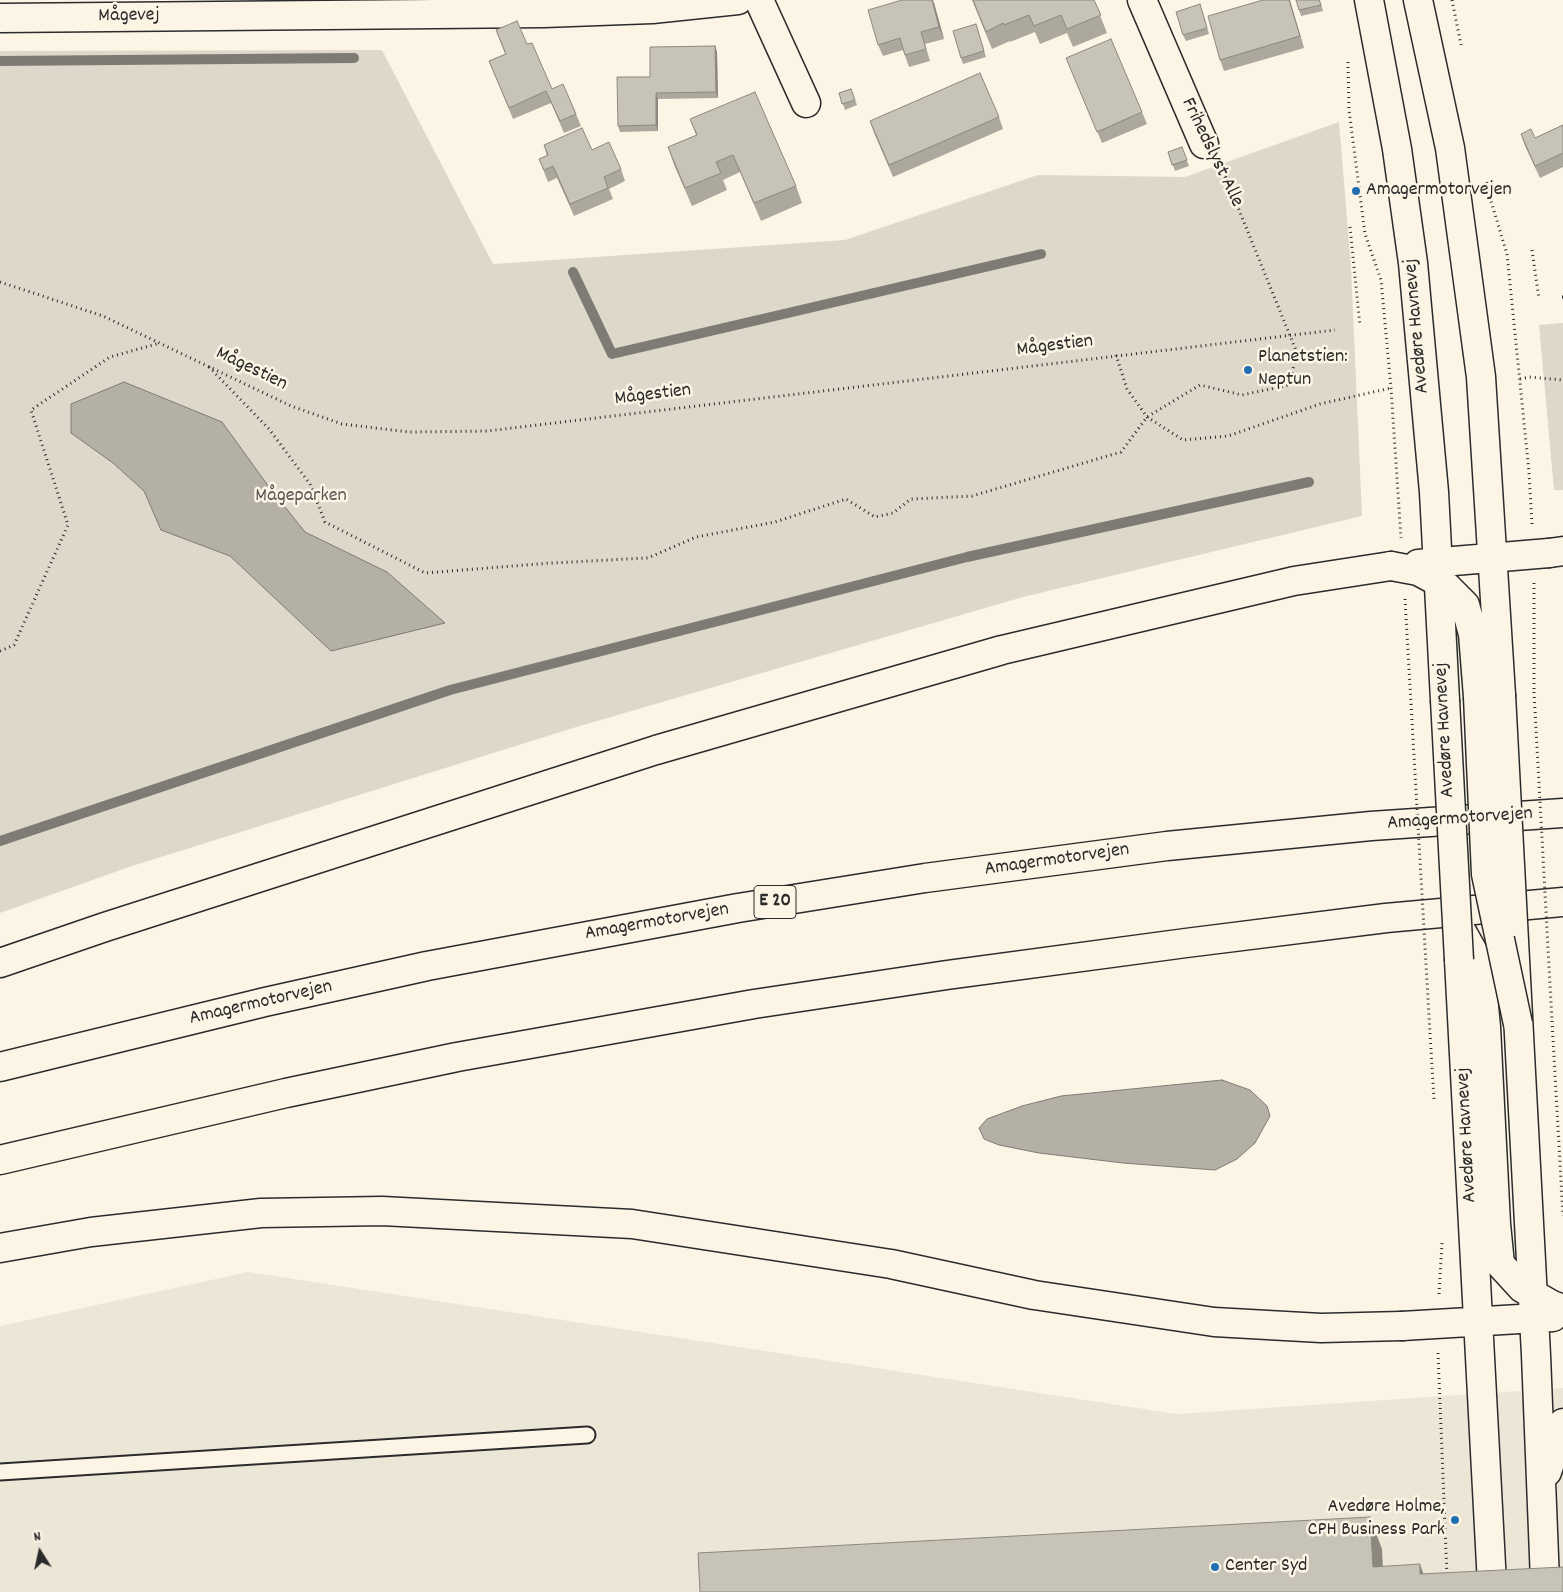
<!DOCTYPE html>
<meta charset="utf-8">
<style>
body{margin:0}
#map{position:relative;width:1563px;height:1592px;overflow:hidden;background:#fcf5e5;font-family:Dekko,sans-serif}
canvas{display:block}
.north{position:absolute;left:15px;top:1527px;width:50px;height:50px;-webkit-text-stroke:4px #fcf5e5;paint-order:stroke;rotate:350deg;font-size:14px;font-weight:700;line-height:20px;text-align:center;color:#2b2b2b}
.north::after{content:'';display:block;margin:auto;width:18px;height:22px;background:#2b2b2b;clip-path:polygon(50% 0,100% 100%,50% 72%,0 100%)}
</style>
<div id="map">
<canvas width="1563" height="1592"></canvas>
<div class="north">N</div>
</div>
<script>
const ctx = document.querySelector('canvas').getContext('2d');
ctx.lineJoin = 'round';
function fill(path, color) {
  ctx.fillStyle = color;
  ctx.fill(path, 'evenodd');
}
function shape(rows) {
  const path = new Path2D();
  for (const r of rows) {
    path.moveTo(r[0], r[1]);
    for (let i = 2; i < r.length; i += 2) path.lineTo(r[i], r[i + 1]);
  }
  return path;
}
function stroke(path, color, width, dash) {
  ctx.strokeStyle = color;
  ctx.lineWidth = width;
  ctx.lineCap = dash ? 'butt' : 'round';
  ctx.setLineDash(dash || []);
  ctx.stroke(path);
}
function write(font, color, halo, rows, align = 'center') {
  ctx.font = font + ' Dekko,sans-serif';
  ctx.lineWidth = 5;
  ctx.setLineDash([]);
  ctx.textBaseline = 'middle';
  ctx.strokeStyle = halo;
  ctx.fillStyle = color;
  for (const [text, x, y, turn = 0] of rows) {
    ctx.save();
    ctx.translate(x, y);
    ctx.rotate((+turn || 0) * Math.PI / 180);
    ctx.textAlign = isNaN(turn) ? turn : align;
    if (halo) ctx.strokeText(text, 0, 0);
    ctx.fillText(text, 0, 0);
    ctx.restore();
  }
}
fill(shape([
 [248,1272,1177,1414,1563,1388,1563,1592,0,1592,0,1326]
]), '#ece6d7');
fill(shape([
 [382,50,493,264,845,240,1038,175,1185,177,1339,122,1351,267,1362,516,1023,597,573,728,129,867,0,913,0,51],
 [1563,323,1563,490,1554,490,1539,325]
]), '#ded8ca');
const water = shape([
 [124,382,222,422,269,487,305,532,387,572,445,623,331,651,230,556,161,530,144,491,113,463,71,433,71,404,124,382],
 [1222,1080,1250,1090,1267,1106,1270,1116,1255,1143,1237,1159,1215,1170,1123,1163,1039,1153,999,1145,984,1139,979,1128,987,1119,1022,1106,1061,1096,1222,1080]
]);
fill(water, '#b4b0a5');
stroke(water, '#7d7b74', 1);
stroke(shape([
 [0,61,354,58],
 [573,272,612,354,1041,254],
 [0,841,450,690,967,557,1309,482]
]), '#7d7b74', 10);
const service = shape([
 [0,1472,587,1435]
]);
const minor = shape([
 [759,0,806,103],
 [1142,0,1204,144],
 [0,18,544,13,652,9,738,0]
]);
const tertiary = shape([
 [1369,0,1397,149,1413,263,1434,492,1445,700],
 [1418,0,1450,148,1481,377,1501,695],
 [1418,564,1549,553],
 [1391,566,1418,571,1446,586,1465,605,1473,634,1478,697],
 [1513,922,1536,1355,1545,1581],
 [1461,930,1480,964,1486,1027,1496,1224,1500,1264,1522,1288,1552,1305,1563,1309],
 [1459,960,1492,1584],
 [1402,1326,1553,1317],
 [1547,1472,1563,1423]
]);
const motorway = shape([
 [1549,553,1563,551],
 [0,963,105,927,656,750,1002,650,1294,581,1391,566],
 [0,1067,265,1002,427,966,738,908,925,878,1167,846,1371,826,1563,813],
 [0,1160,286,1093,457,1057,754,1004,947,975,1186,943,1386,918,1563,902],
 [0,1248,91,1232,261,1213,382,1211,632,1224,891,1264,1034,1295,1214,1322,1321,1328,1402,1326]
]);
stroke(service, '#2b2b2b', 19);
stroke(minor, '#2b2b2b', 31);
stroke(tertiary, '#2b2b2b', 31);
stroke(motorway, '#2b2b2b', 31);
stroke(shape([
 [1452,0,1461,45],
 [1348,62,1349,110,1365,234,1381,280,1391,388,1401,538],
 [1487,182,1491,201,1507,254,1529,472,1532,524],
 [1350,227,1360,326],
 [1532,250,1539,299],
 [0,282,103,316,291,406,342,424,409,432,487,431,1335,330],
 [1562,297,1563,297],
 [1116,355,1127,389,1147,417,1183,440,1228,436,1320,404,1391,388],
 [209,367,269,429,310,484,325,522,425,573,551,563,648,558,696,537,775,522,846,499,875,517,893,513,911,499,972,496,1121,452,1147,417,1200,385,1242,395,1289,385,1297,353,1222,168],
 [1520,379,1529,377,1563,380],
 [1534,583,1534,692],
 [1405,599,1411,704],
 [0,651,14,645,68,525,31,410,110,357,160,343],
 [1552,1021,1563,1216],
 [1430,1033,1434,1099],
 [1439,1294,1442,1243],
 [1438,1353,1447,1576]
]), '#2b2b2b', 3, [1, 4]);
stroke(service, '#fcf5e5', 15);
stroke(minor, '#fcf5e5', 28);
stroke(tertiary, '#fcf5e5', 28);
stroke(motorway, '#fcf5e5', 28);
const tertiaryBridge = shape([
 [1501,695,1513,922],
 [1478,697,1486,874,1518,1024],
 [1445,700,1459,960]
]);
stroke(tertiaryBridge, '#2b2b2b', 31, []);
stroke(shape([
 [1534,692,1552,1021],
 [1411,704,1430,1033]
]), '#2b2b2b', 3, [1, 4]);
stroke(tertiaryBridge, '#fcf5e5', 28);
fill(shape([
 [972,0,1094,0,1107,33,1073,47,1067,33,1040,44,1035,32,1010,42,1010,41,992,49],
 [1263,0,1290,0,1304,48,1224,71,1220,60],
 [1320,0,1323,11,1301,16,1299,10],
 [934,3,944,39,925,44,930,61,909,67,903,50,883,56,878,45],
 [1202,10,1209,34,1186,41,1183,35],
 [496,30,527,44,552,89,576,114,581,126,564,133,551,103,513,119,489,61,505,54],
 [978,30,986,57,963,64,961,58],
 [715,46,717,52,718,98,658,99,658,131,620,132,618,126,650,77],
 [1066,58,1142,112,1147,124,1102,143],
 [851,89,857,105,845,110,839,93],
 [999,117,1003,129,893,177,874,133,870,121],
 [690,119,796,186,802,203,761,221,740,172,723,180,727,190,692,206,674,165,668,147,696,135],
 [1563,125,1563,167,1540,178,1525,146,1521,134,1535,138],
 [544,145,592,150,621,169,625,181,609,189,613,199,574,216,557,178,548,182,539,159,547,156],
 [1182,147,1189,166,1175,171,1168,152]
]), '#aca89d');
fill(shape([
 [932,0,933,0,934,3,944,39,939,27],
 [1289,0,1291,5,1304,48,1300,36],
 [715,46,717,52,718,98,716,92],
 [656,93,658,99,658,131,656,125],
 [1370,1517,1382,1549,1384,1592,1373,1567],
 [1420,1564,1430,1592,1420,1574]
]), '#8c8880');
const building = shape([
 [902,0,932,0,939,27,921,32,926,49,905,55,900,38,878,45,868,10,902,0],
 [973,0,1094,0,1101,15,1067,29,1061,15,1034,26,1029,15,1004,25,1003,23,986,32,973,0],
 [1263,0,1289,0,1300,36,1220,60,1208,16,1263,0],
 [1296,0,1319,0,1321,5,1299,10,1296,0],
 [1200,4,1207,28,1183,35,1176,12,1200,4],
 [517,21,527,44,532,43,552,89,563,84,576,114,560,121,546,91,509,108,489,61,506,54,496,30,517,21],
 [976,24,984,51,961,58,953,31,976,24],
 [1111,39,1142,112,1097,132,1066,58,1111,39],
 [715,46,716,92,656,93,656,125,618,126,617,77,650,77,650,47,715,46],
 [980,73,999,117,889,165,870,121,980,73],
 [851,89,855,100,842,104,839,93,851,89],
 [755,92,796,186,754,203,733,155,716,162,721,173,685,188,668,147,697,135,690,119,755,92],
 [1563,125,1563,153,1535,166,1521,134,1531,129,1535,138,1563,125],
 [582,128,592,150,609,142,621,169,604,177,608,188,570,204,553,166,544,170,539,159,548,155,544,145,582,128],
 [1182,147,1187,160,1172,165,1168,152,1182,147],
 [1370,1517,1373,1567,1420,1564,1420,1574,1563,1567,1563,1592,700,1592,698,1553,1370,1517]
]);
fill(building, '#c8c3b7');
stroke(building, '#8c8880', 1);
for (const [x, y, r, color] of [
 [1356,191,5,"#1f6fb2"],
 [1248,370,5,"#1f6fb2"],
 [1455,1520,5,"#1f6fb2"],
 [1215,1567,5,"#1f6fb2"]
]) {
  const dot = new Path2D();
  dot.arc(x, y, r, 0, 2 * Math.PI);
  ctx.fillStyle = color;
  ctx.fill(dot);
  stroke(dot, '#fcf5e5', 2);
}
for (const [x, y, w] of [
 [775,902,42]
]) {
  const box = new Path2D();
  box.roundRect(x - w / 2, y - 16.5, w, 33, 4);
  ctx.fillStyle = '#fcf5e5';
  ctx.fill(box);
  stroke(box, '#2b2b2b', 1);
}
write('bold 19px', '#2b2b2b', null, [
 ["E 20",775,902]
]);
write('20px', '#2b2b2b', '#fcf5e5', [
 ["Mågevej",129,17,-1],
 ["Frihedslyst Alle",1211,153,64],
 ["Avedøre Havnevej",1418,326,-95],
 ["Mågestien",1055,347,-7],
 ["Mågestien",251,370,26],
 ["Mågestien",653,396,-7],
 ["Avedøre Havnevej",1446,730,-93],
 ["Amagermotorvejen",1460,820,-4],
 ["Amagermotorvejen",1057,861,-8],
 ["Amagermotorvejen",657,923,-10],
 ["Amagermotorvejen",261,1004,-13],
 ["Avedøre Havnevej",1468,1135,-93]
]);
write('20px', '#2b2b2b', '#fcf5e5', [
 ["Amagermotorvejen",1366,191],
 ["Planetstien:",1258,358],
 ["Neptun",1258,381],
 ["Avedøre Holme,",1445,1508,"right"],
 ["CPH Business Park",1445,1531,"right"],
 ["Center Syd",1225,1567]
], 'left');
write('20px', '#585653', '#fcf5e5', [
 ["Mågeparken",301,497]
]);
</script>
